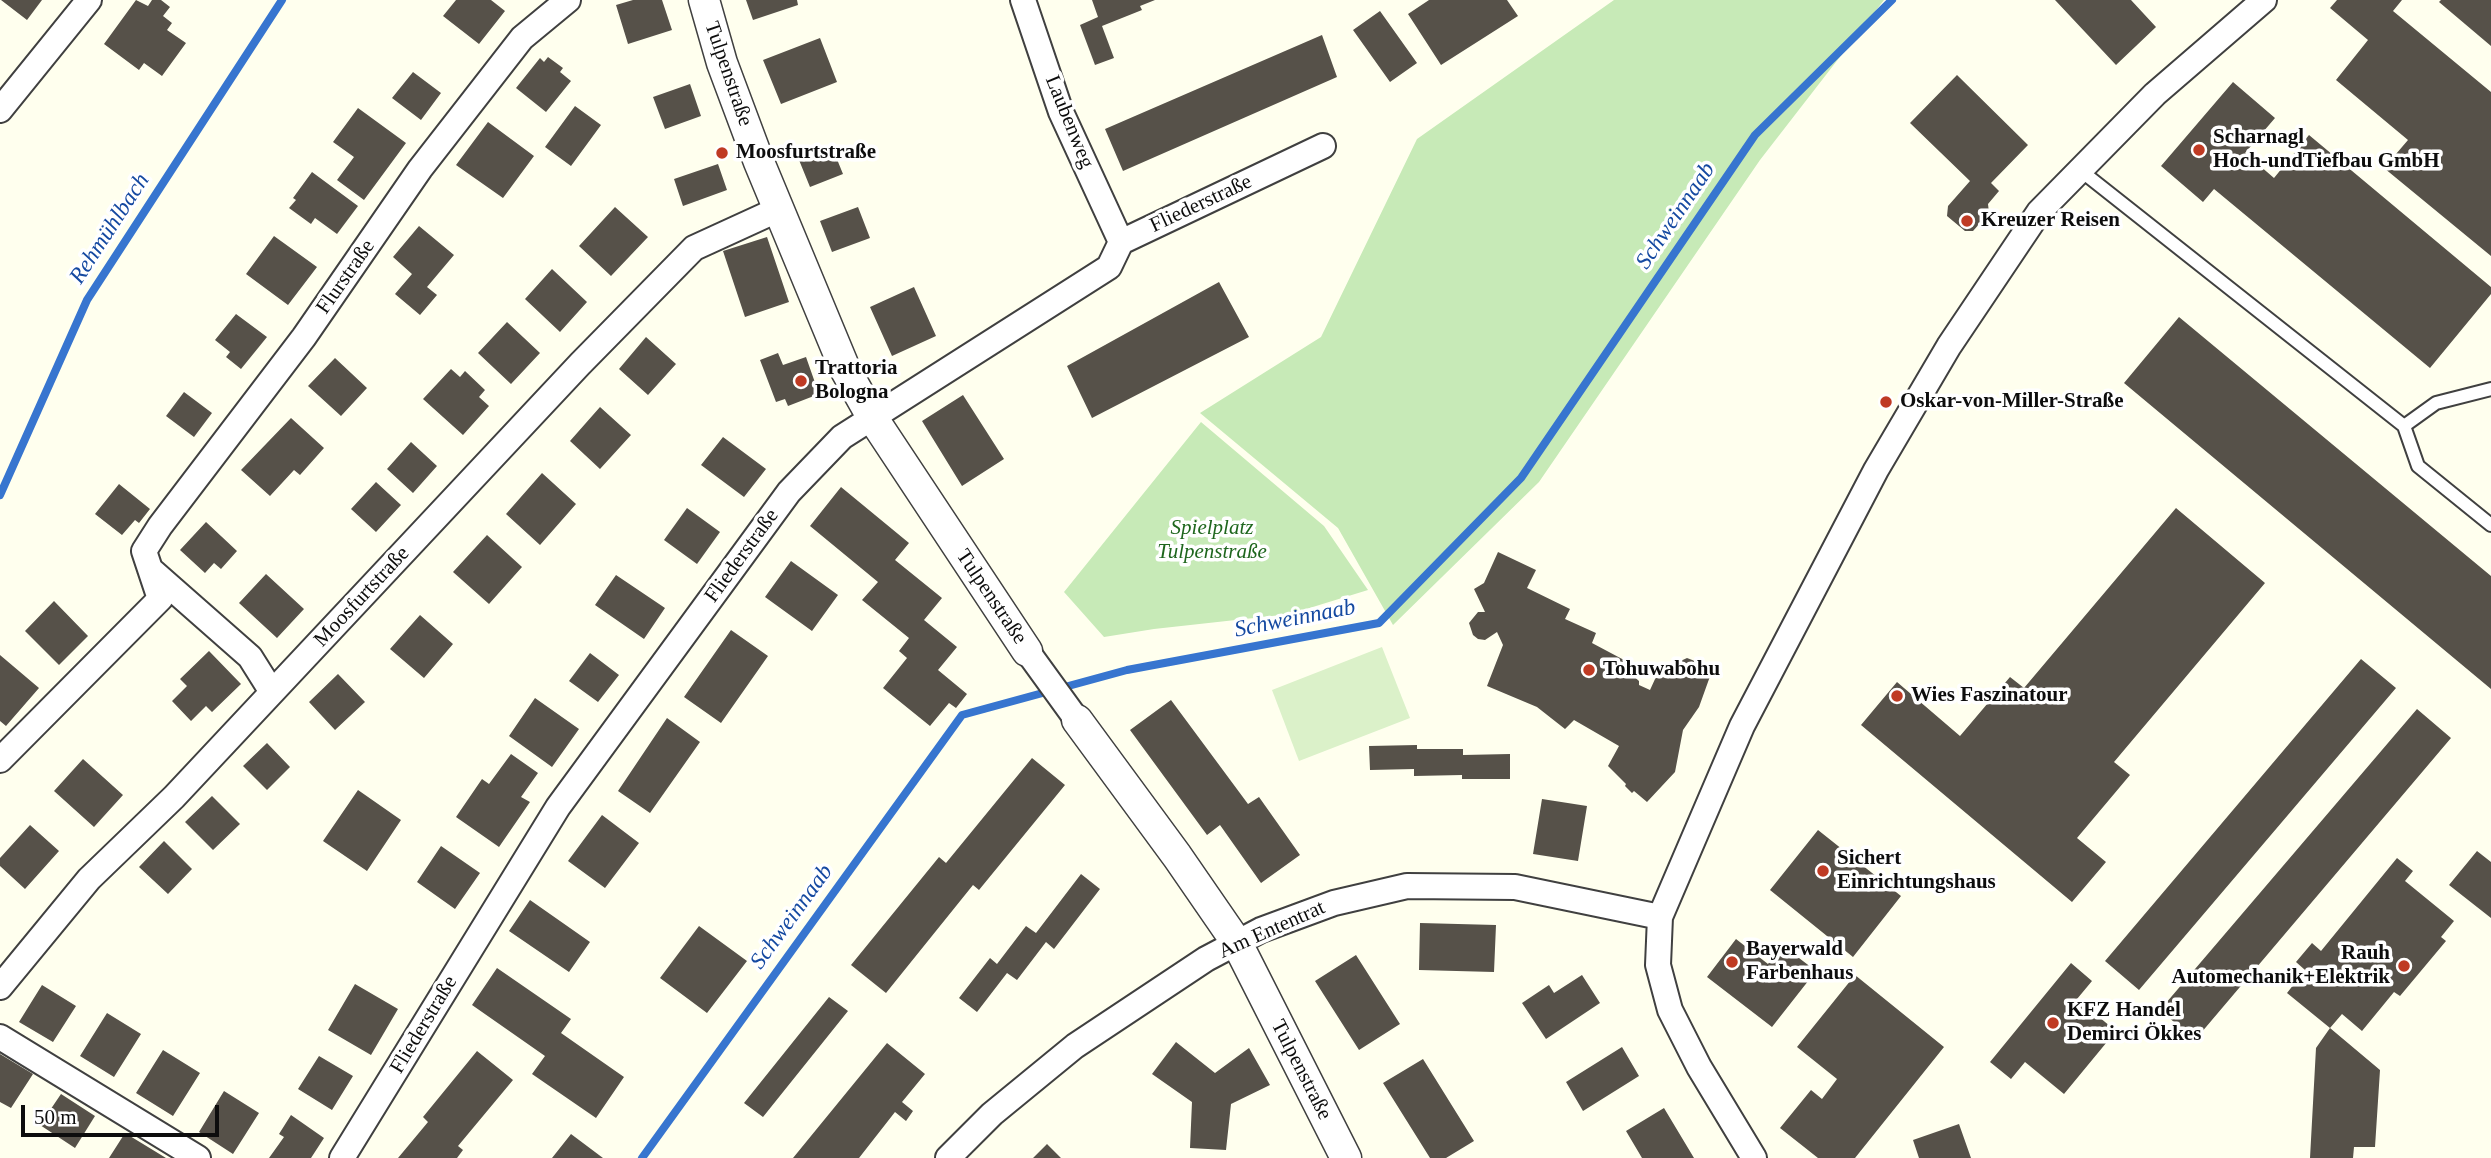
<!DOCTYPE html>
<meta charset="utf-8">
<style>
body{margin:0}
#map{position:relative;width:2491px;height:1158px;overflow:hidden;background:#ffe;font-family:"Times New Roman",serif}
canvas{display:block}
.scale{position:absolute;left:21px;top:1105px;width:198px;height:32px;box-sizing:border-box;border:4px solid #0d0d0d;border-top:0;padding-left:9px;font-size:21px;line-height:24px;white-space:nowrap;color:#0d0d0d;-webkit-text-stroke:5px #fff;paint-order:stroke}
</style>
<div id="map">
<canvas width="2491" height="1158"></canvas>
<div class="scale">50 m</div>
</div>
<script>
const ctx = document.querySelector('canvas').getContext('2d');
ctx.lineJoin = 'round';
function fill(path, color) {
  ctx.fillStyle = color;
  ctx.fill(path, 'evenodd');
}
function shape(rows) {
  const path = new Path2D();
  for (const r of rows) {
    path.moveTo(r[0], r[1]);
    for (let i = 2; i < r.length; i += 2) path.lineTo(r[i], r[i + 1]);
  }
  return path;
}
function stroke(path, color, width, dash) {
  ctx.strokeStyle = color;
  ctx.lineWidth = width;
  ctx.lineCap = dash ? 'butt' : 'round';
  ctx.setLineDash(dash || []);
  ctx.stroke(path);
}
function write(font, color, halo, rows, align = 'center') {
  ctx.font = font + ' "Times New Roman",serif';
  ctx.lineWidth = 7;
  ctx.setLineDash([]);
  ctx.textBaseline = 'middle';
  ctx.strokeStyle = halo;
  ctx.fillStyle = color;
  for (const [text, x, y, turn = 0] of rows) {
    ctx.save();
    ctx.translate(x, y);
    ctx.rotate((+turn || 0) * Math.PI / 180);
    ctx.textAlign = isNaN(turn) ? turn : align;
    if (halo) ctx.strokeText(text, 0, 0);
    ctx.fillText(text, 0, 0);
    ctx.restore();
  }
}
fill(shape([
 [1614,0,1884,0,1760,160,1539,482,1393,625,1338,528,1200,413,1321,337,1417,139],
 [1201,422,1324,526,1368,590,1290,614,1154,629,1104,637,1064,592]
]), '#c7eab7');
fill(shape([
 [1382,647,1410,718,1299,761,1272,690]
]), '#dbf1c9');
stroke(shape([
 [0,495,87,300,282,0],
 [642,1158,962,715,1127,670,1379,623,1521,478,1755,135,1892,0]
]), '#3775cf', 8);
fill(shape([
 [1,0,42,0,27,20],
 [136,0,148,6,152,0,161,0,170,7,163,16,172,23,167,30,186,43,162,76,144,63,139,70,104,44],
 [456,0,491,0,505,11,479,44,443,16],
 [633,0,662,0,672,30,628,44,616,5],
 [746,0,797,0,798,5,753,20],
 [1092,0,1155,0,1140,6,1142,10,1102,26,1114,58,1095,65,1080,25,1098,17],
 [1429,0,1507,0,1518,16,1441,65,1408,14],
 [2055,0,2131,0,2156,27,2116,65],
 [2337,0,2402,0,2393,11,2491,92,2491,256,2384,168,2408,140,2336,80,2368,40,2330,8],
 [2441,0,2491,0,2491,46,2439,2],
 [1380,11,1417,63,1390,82,1353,30],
 [1322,35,1337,77,1123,171,1105,129],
 [820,38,837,82,781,104,763,60],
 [548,57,563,68,560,72,571,81,546,112,516,88,540,58,544,62],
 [413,72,441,93,421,120,392,98],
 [1957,75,2028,145,1991,183,1999,191,1988,204,1989,213,1973,231,1965,231,1947,216,1948,206,1970,181,1910,123],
 [2233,82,2275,118,2245,153,2274,178,2309,135,2491,287,2491,294,2430,368,2214,189,2203,202,2161,166],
 [690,84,701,116,665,129,653,97],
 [575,106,601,125,571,166,545,147],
 [358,108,406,143,364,200,337,180,354,157,333,142],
 [488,122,534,156,503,198,456,165],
 [832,147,843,174,810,187,799,160],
 [718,164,727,190,683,206,674,179],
 [312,172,358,206,337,234,315,218,311,224,289,208,296,200,293,198],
 [615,207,648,237,611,276,579,246],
 [858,207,870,238,832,252,820,221],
 [419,226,454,255,427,287,437,295,420,315,395,294,412,274,393,257],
 [274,236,317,267,288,305,246,274],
 [767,237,789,302,745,317,723,251],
 [552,269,587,302,560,332,525,299],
 [1219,282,1249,337,1092,418,1067,366],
 [914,287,936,336,892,356,870,307],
 [236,314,267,337,241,369,226,357,230,352,215,340],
 [2179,317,2491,576,2491,689,2124,383],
 [507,322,540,353,511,384,478,353],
 [646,337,676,364,648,395,619,369],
 [778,353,783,365,806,357,819,394,788,406,785,399,776,402,760,360],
 [335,358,367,388,341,416,308,386],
 [451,369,460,377,465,371,485,390,479,397,489,406,463,435,423,399],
 [184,392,212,413,194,437,166,416],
 [963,395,1004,459,962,486,922,421],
 [600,407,631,435,600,469,570,441],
 [291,418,324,448,300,475,294,470,270,496,241,470],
 [723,437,766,469,744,497,701,465],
 [411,442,437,466,413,493,387,469],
 [542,473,576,504,540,545,506,514],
 [376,482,401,505,376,532,351,509],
 [119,484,150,509,139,523,135,520,122,535,95,514],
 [841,487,909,543,895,560,942,598,924,620,957,647,938,670,967,694,956,708,949,703,930,726,883,688,907,658,899,651,909,638,862,600,878,582,810,526],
 [687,508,720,532,697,564,664,540],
 [2176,508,2265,583,2114,762,2130,775,2077,838,2106,862,2072,902,1861,725,1897,682,1960,736,2010,677,2024,688],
 [206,522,237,551,221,569,214,563,205,573,180,550],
 [487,535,522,567,489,604,453,572],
 [1498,552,1536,570,1527,588,1570,609,1565,619,1596,633,1592,643,1624,660,1622,666,1639,681,1639,685,1650,690,1661,666,1672,665,1687,658,1713,668,1699,707,1683,730,1675,772,1647,802,1634,791,1632,793,1625,786,1626,784,1608,766,1619,746,1574,720,1565,729,1537,707,1487,686,1503,645,1497,632,1485,640,1478,639,1473,635,1469,623,1478,612,1485,612,1474,589,1484,583],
 [791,561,838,595,812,631,765,597],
 [266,574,304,609,277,638,239,603],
 [616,575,665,608,644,639,595,605],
 [54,601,88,636,59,665,25,631],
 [420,615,453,644,424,678,390,649],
 [731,630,768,656,721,723,684,697],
 [209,651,241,684,212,712,206,706,191,721,172,701,187,686,180,679],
 [590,653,619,675,598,702,569,681],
 [0,655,39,688,6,726,0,721],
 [2361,659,2396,688,2139,990,2105,961],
 [338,674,365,702,335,730,309,702],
 [535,698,579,729,552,767,509,736],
 [1171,700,1248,804,1259,797,1300,855,1261,883,1220,825,1207,835,1130,730],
 [2417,709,2451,738,2195,1040,2160,1010],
 [667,718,700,742,650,813,618,791],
 [267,743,290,767,267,790,243,766],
 [1417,745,1417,749,1463,749,1463,755,1510,754,1510,779,1462,779,1462,775,1414,776,1414,769,1370,770,1369,746],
 [511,754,538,773,521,797,530,802,499,847,456,817,482,779,489,784],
 [1032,758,1065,785,979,890,973,885,886,993,851,965,939,857,946,863],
 [83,759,123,795,94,827,54,791],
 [358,790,401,820,367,871,323,841],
 [212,796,240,824,213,850,185,822],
 [1542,799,1587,806,1578,861,1533,854],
 [602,815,639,843,605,888,568,861],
 [30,825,59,851,25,889,0,866,0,858],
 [1818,830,1901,896,1853,957,1770,890],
 [164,841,192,869,168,894,139,867],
 [441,846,480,873,455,909,417,882],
 [2477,851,2491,862,2491,918,2449,885],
 [2397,858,2413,871,2405,881,2454,921,2441,937,2446,941,2400,996,2394,992,2362,1031,2342,1014,2330,1028,2287,993,2305,970,2296,962,2312,943,2321,951],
 [1081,874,1100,889,1054,949,1046,942,1017,980,1007,973,977,1012,959,998,990,958,997,964,1026,926,1036,933],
 [530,900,590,942,569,972,509,931],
 [1420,923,1496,925,1494,972,1419,970],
 [699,926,747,961,707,1013,660,978],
 [1736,939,1768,964,1782,945,1816,971,1772,1027,1707,977],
 [1356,955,1400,1024,1359,1050,1315,981],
 [2071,963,2092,981,2077,999,2116,1031,2064,1094,2025,1062,2011,1079,1990,1062],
 [497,968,571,1019,561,1033,624,1077,596,1118,532,1074,545,1056,472,1005],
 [1582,975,1600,1003,1546,1039,1522,1003,1549,985,1554,993],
 [1855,975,1944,1047,1855,1158,1818,1158,1780,1128,1811,1090,1822,1099,1837,1079,1797,1047],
 [355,984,398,1009,371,1055,328,1030],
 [42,985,76,1006,53,1042,19,1022],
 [829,997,848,1011,763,1117,744,1103],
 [107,1013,141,1034,114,1077,80,1056],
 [2330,1028,2380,1070,2375,1147,2354,1147,2353,1158,2310,1158,2316,1048],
 [1176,1042,1215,1073,1249,1048,1270,1085,1231,1104,1226,1150,1190,1148,1192,1102,1152,1074],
 [887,1043,925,1074,902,1102,913,1111,906,1121,895,1112,859,1158,793,1158],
 [1622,1047,1639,1076,1583,1111,1566,1082],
 [163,1050,200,1073,173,1116,136,1093],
 [477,1051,513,1080,458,1146,463,1150,457,1158,398,1158,428,1122,423,1117],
 [0,1054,33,1074,11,1108,0,1102],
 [319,1056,353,1076,332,1110,298,1089],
 [1423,1059,1474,1141,1446,1158,1430,1158,1383,1083],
 [224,1091,259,1113,233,1154,199,1132],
 [61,1094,95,1116,75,1148,40,1125],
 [1664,1108,1694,1158,1642,1158,1626,1131],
 [291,1115,324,1138,311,1158,269,1158,284,1137,279,1134],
 [1959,1124,1971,1158,1919,1158,1913,1140],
 [125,1133,166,1158,109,1158],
 [571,1134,603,1158,552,1158],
 [1047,1144,1061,1158,1033,1158]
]), '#565149');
const service = shape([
 [2080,170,2404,426,2418,466,2491,525],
 [2404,426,2436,403,2491,389]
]);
const minor = shape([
 [1023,0,1061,112,1121,242],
 [0,110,89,0],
 [150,569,250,657,272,692],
 [1027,651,1077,720],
 [0,760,160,599,144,551,160,526,304,337,420,169,522,38,568,0],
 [0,987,89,879,174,797,580,364,694,248,777,210],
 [0,1037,198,1158],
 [342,1158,558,807,789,492,842,437,1109,267,1121,242,1323,146],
 [948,1158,992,1114,1075,1046,1206,959,1261,930,1334,903,1407,886,1515,887,1660,917],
 [1754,1158,1699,1067,1670,1010,1658,965,1660,917,1742,726,1876,470,1949,346,2039,212,2155,94,2264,0]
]);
const tertiary = shape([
 [704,0,722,63,759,162,845,369,872,417,1027,651],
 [1077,720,1177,856,1237,943,1346,1158]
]);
stroke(service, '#404040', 16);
stroke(minor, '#404040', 28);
stroke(tertiary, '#404040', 33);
stroke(service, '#fff', 12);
stroke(minor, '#fff', 24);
stroke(tertiary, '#fff', 30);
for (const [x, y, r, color] of [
 [2199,150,7,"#bf3a23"],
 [722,153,7,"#bf3a23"],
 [1967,221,7,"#bf3a23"],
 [801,381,7,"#bf3a23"],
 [1886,402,7,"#bf3a23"],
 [1589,670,7,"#bf3a23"],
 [1897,696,7,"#bf3a23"],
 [1823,871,7,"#bf3a23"],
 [1732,962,7,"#bf3a23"],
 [2404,966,7,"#bf3a23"],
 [2053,1023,7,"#bf3a23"]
]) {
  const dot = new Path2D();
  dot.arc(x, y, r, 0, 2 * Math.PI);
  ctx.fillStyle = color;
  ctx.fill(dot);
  stroke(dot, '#fff', 2.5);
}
write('21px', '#0d0d0d', '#fff', [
 ["Tulpenstraße",728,74,71],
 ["Laubenweg",1069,122,68],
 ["Fliederstraße",1201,204,-25],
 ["Flurstraße",346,277,-55],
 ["Fliederstraße",742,556,-54],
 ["Moosfurtstraße",362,597,-47],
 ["Tulpenstraße",991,597,56],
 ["Am Ententrat",1272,930,-24],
 ["Fliederstraße",424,1025,-59],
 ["Tulpenstraße",1301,1070,63]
]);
write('bold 21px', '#0d0d0d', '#fff', [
 ["Scharnagl",2213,138],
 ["Hoch-undTiefbau GmbH",2213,162],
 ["Moosfurtstraße",736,153],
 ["Kreuzer Reisen",1981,221],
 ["Trattoria",815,369],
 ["Bologna",815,393],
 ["Oskar-von-Miller-Straße",1900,402],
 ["Tohuwabohu",1603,670],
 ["Wies Faszinatour",1911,696],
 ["Sichert",1837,859],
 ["Einrichtungshaus",1837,883],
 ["Bayerwald",1746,950],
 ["Farbenhaus",1746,974],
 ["Rauh",2390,954,"right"],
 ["Automechanik+Elektrik",2390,978,"right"],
 ["KFZ Handel",2067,1011],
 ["Demirci Ökkes",2067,1035]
], 'left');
write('italic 21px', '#1e661d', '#fff', [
 ["Spielplatz",1212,528],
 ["Tulpenstraße",1212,552]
]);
write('italic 23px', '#1549a1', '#fff', [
 ["Schweinnaab",1676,216,-56],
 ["Rehmühlbach",110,229,-57],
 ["Schweinnaab",1295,619,-11],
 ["Schweinnaab",792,917,-54]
]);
</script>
